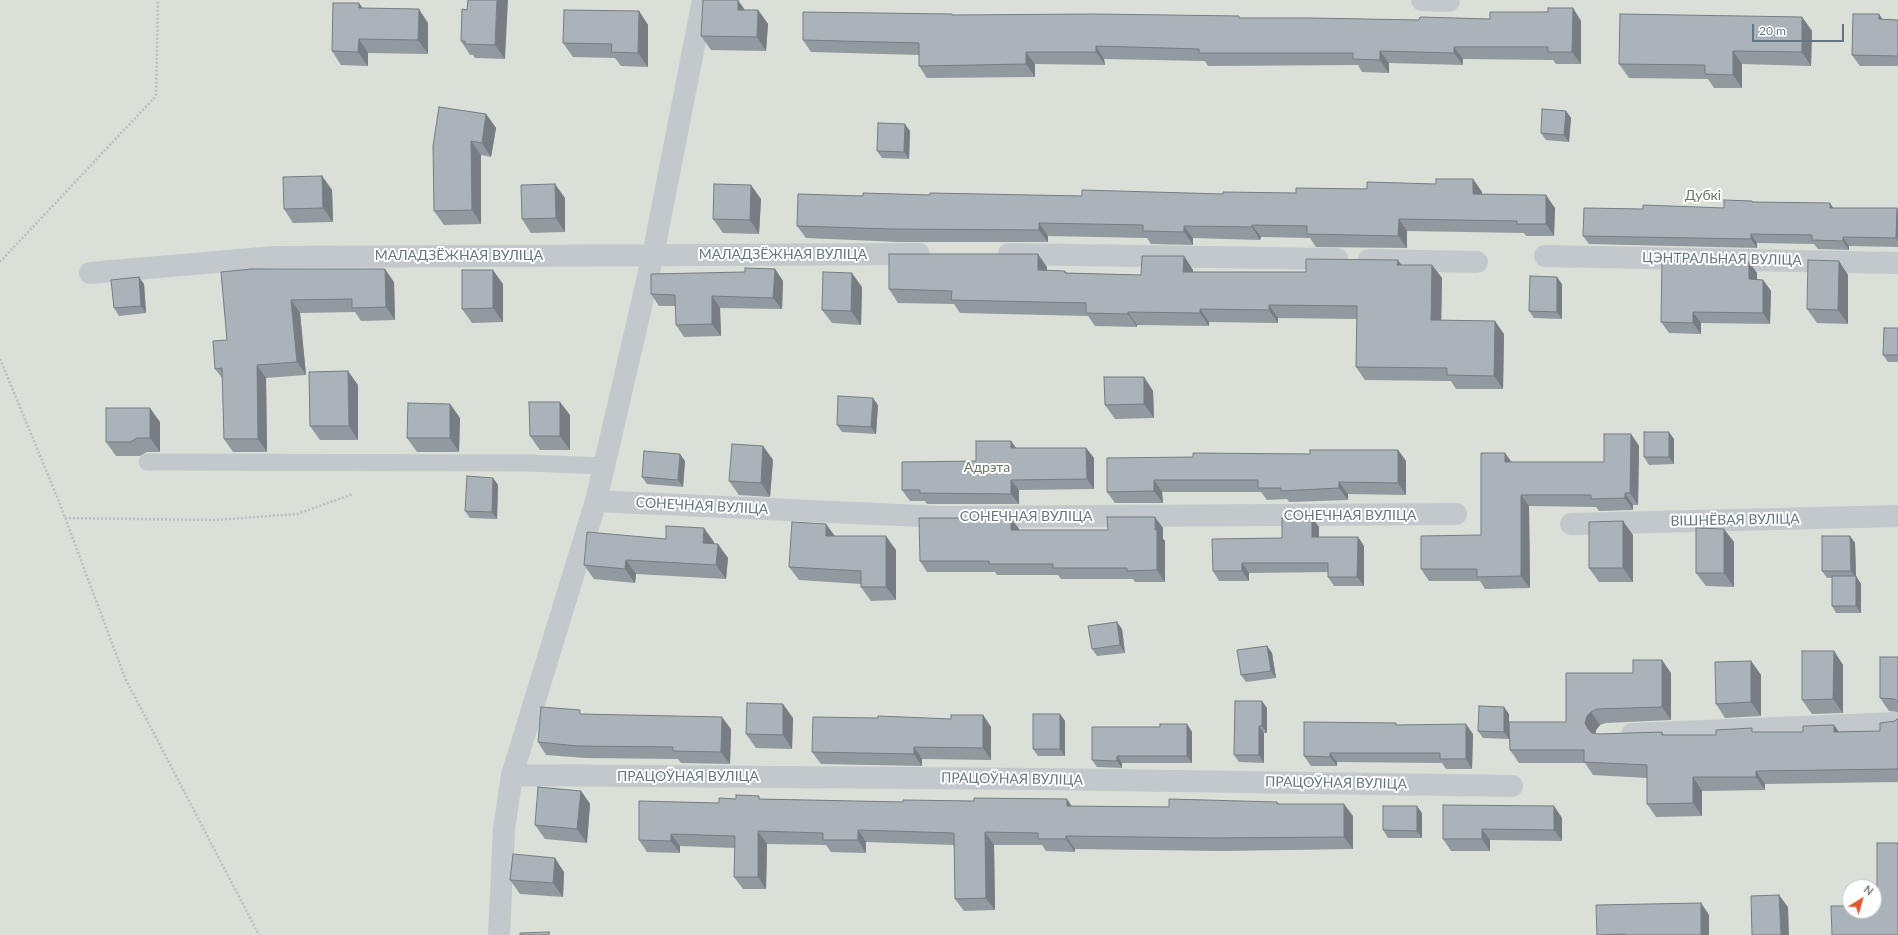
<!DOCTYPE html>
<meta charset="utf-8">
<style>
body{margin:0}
#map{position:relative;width:1898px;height:935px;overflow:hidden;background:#fafaf8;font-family:Lato,sans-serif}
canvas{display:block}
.north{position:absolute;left:1842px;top:879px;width:40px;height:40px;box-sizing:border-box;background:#fff;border:1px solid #c1c8cd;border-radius:50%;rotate:37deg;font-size:11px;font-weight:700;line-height:16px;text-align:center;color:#657683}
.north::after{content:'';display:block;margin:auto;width:14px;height:18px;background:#e4572e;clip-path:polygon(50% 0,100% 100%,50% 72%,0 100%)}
.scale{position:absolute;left:1752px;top:24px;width:92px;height:18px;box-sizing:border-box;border:2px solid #657683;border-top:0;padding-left:5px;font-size:12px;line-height:14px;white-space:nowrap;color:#657683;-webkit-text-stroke:3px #fff;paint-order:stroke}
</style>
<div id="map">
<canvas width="1898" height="935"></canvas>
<div class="north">N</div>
<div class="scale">20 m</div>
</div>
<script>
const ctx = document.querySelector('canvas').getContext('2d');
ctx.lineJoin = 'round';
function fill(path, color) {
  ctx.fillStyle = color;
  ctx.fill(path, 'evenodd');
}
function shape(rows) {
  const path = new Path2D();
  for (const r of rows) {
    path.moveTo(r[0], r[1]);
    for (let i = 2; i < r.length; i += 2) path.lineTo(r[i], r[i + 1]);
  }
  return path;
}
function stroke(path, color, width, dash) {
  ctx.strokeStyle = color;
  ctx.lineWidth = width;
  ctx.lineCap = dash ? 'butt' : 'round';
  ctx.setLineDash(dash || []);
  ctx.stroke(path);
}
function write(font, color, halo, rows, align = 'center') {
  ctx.font = font + ' Lato,sans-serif';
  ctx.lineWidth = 4;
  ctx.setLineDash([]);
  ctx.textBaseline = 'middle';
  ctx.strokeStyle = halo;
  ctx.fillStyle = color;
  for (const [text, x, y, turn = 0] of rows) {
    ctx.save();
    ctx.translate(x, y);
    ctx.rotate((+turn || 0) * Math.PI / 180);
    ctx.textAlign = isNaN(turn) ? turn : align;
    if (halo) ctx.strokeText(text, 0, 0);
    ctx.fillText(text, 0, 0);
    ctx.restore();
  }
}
fill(shape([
 [0,0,1898,0,1898,935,0,935],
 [1850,887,1874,887,1874,911,1850,911]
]), '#dadfd7');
stroke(shape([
 [0,262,156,96,158,0],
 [0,359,60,504,125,678,259,935],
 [65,518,214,520,297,514,353,494]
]), '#bbbfc2', 2.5, [2, 2]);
stroke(shape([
 [147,462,529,463,604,466]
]), '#c3c8cc', 17);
stroke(shape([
 [1422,0,1449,1],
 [1009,254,1337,259],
 [1545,256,1898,263],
 [1369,260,1477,262],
 [90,273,274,257,919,254],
 [596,501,941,517,1456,514],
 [1571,524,1898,516],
 [1632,734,1898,723],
 [512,775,1042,779,1512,786],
 [499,935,504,829,512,775,596,501,653,255,703,0]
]), '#c3c8cc', 22);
fill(shape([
 [468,0,505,59,475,58,473,55,470,55,461,41,467,10],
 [363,8,428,23,428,54,368,53,368,66,341,65,332,51],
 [1573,8,1581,21,1581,64,1556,64,1553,60,1463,59,1463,65,1389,63,1389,73,1362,72,1358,65,1208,66,1205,61,1104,59,1105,65,1035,64,1035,77,927,78,919,66,919,55,811,52,803,40,953,15,1419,20,1490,19],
 [745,10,758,10,768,24,766,51,711,50,701,36],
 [639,11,648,25,648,67,621,66,615,58,573,57,563,43],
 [1879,14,1882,19,1898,20,1898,66,1860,66,1852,55],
 [1802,17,1812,31,1811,66,1742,64,1742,88,1714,88,1708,79,1629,78,1619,64],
 [1566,111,1571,118,1569,142,1546,140,1541,133],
 [486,114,496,128,491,157,481,155,481,224,444,225,434,211],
 [910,131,909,159,882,158,877,151],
 [322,176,332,190,333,222,293,223,284,209],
 [1473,179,1482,192,1482,194,1555,208,1554,236,1526,236,1524,233,1407,231,1407,248,1316,247,1310,238,1261,237,1260,240,1193,238,1193,245,1151,244,1147,238,1048,236,1048,242,899,242,806,238,797,226,863,196,930,195,1082,196,1296,193,1436,184],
 [565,198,565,232,531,233,522,219],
 [761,199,759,234,723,233,713,219],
 [1752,201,1753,202,1834,208,1897,208,1898,210,1898,247,1849,246,1849,250,1818,249,1814,244,1757,243,1757,248,1589,244,1583,236,1724,208],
 [1184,256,1193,270,1193,272,1306,272,1401,265,1432,265,1442,278,1441,320,1504,334,1503,389,1456,389,1451,381,1365,380,1356,367,1357,319,1278,318,1278,323,1209,322,1209,326,1137,325,1137,327,1095,326,1088,316,960,313,954,304,898,303,889,289,1047,267,1047,271,1065,271,1067,273,1141,275],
 [1749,262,1757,273,1757,280,1763,280,1771,291,1770,324,1701,323,1701,334,1669,333,1661,322],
 [775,269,783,281,782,309,720,308,721,336,684,337,676,325,676,306,659,306,651,294,745,272],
 [221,272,394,282,395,320,361,321,355,312,300,313,306,375,266,378,267,452,233,452,224,439,223,379,215,369,227,340],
 [1848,275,1848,324,1817,323,1807,309],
 [144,284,146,313,119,316,114,308],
 [503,284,503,322,472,323,462,309],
 [1562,284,1562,319,1534,318,1529,311],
 [862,287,861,325,832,323,822,310],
 [1898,328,1898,362,1888,362,1883,355],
 [1144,377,1153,391,1154,418,1115,419,1105,405],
 [358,385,358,440,320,440,310,426],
 [450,404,460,418,459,452,417,452,407,438],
 [878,405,876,434,842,432,837,425],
 [570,415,570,450,540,450,530,436],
 [160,422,160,452,147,452,140,456,116,456,106,442],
 [1631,434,1639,446,1638,505,1633,505,1633,510,1599,511,1596,507,1529,506,1530,588,1485,589,1480,581,1429,581,1421,569,1481,535,1512,462,1604,462],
 [1674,439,1674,464,1649,465,1644,457],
 [1011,441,1016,448,1086,448,1094,458,1094,489,1019,490,1019,504,927,504,925,501,910,501,902,490,976,461],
 [763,446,773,460,770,497,739,495,729,481],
 [1398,450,1406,461,1406,495,1348,494,1348,500,1289,502,1287,499,1267,500,1261,492,1162,492,1163,503,1115,503,1107,492,1193,457,1310,454],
 [685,461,683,487,647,484,642,477],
 [493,478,498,485,497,519,470,518,465,511],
 [1011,518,1019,529,1019,530,1108,530,1163,528,1163,539,1165,541,1165,582,1135,582,1133,579,1061,579,1058,575,997,575,995,572,927,572,920,561],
 [1312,518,1319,527,1319,537,1358,537,1364,546,1364,586,1334,586,1328,577,1328,572,1249,573,1249,581,1219,581,1213,571,1282,538],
 [826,524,835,536,896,550,896,600,871,601,861,587,861,584,799,580,789,567],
 [1633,535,1633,582,1599,582,1589,568],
 [1850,536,1855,543,1856,576,1861,584,1861,613,1836,613,1832,606,1832,578,1827,578,1822,571],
 [666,539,714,542,714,544,728,558,726,579,636,574,635,583,594,579,584,565],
 [1734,542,1734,587,1706,586,1696,573],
 [1122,629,1125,653,1097,656,1092,649],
 [1267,646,1272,653,1276,678,1246,682,1241,675],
 [1834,651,1843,665,1843,713,1812,714,1802,700],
 [1898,657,1898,712,1889,711,1880,698],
 [1751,661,1761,675,1761,716,1725,718,1716,704],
 [1671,673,1671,720,1606,723,1600,725,1596,730,1595,734,1598,734,1662,732,1664,735,1716,735,1755,732,1803,732,1834,725,1839,732,1880,731,1895,721,1898,718,1898,782,1765,784,1765,790,1702,791,1702,816,1656,817,1647,804,1647,778,1593,775,1585,763,1519,763,1510,750,1566,722],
 [1267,708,1267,733,1264,733,1264,763,1239,762,1234,755],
 [583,714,731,729,730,764,681,763,678,759,586,758,546,755,538,742],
 [1060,714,1065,721,1065,756,1038,756,1033,749],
 [1509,714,1509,739,1483,738,1478,731],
 [983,715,991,727,991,760,922,759,922,766,821,764,812,752,951,719],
 [793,718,792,749,756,748,746,734],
 [1187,724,1192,732,1192,763,1122,763,1122,768,1097,767,1092,760,1160,727],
 [1397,725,1473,734,1472,769,1446,769,1442,763,1337,762,1337,766,1311,766,1304,756],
 [581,791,590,804,587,843,545,839,535,825],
 [761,799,1072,806,1169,807,1277,802,1279,804,1353,816,1353,849,1222,851,1075,849,1075,852,1046,851,1042,845,994,845,995,910,964,911,955,899,954,845,866,842,866,853,831,852,826,845,767,844,766,889,743,889,734,877,735,848,680,846,680,853,647,852,639,840,719,803],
 [1554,806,1562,818,1562,841,1490,840,1490,851,1451,851,1443,839],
 [1422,813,1422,838,1388,838,1383,830],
 [564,872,563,897,520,894,510,880],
 [1701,903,1709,915,1709,935,1597,935]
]), '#929a9f');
fill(shape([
 [497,0,508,0,505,59,495,45],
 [738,0,747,13,738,10],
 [359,3,369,17,359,8],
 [1573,8,1581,21,1581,64,1572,52],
 [419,9,428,23,428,54,418,40],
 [758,10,768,24,766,51,757,37],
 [639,11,648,25,648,67,638,53],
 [1879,14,1886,25,1879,19],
 [1802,17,1812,31,1811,66,1802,52],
 [359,39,368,53,368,66,358,52],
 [1096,46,1104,59,1105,65,1096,52],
 [1454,47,1463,59,1463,65,1454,53],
 [1380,51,1389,63,1389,73,1380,60],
 [1733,51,1742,64,1742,88,1733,75],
 [1026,52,1035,64,1035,77,1026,64],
 [1566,111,1571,118,1569,142,1564,135],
 [486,114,496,128,491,157,482,143],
 [905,124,910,131,909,159,904,152],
 [471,141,481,155,481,224,472,210],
 [322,176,332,190,333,222,323,208],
 [1473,179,1482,192,1481,206,1473,194],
 [555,184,565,198,565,232,556,218],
 [751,185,761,199,759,234,750,220],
 [1546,195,1555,208,1554,236,1546,224],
 [1830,203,1836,212,1830,208],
 [1897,208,1898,210,1898,241,1896,238],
 [1399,219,1407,231,1407,248,1398,236],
 [1039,223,1048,236,1048,242,1039,230],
 [1252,225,1261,237,1260,240,1252,227],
 [1184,226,1193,238,1193,245,1184,232],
 [1751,234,1757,243,1757,248,1751,239],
 [1843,237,1849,246,1849,250,1843,241],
 [1038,254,1047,267,1047,284,1038,270],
 [1184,256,1193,270,1193,285,1183,272],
 [1398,260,1407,273,1397,265],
 [1839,261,1848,275,1848,324,1838,310],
 [1749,262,1757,273,1757,290,1749,279],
 [1432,265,1442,278,1441,333,1431,320],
 [385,269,394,282,395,320,386,307],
 [775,269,783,281,782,309,773,298],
 [493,270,503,284,503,322,493,308],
 [852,273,862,287,861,325,851,311],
 [139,277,144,284,146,313,141,306],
 [1557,277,1562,284,1562,319,1557,312],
 [1763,280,1771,291,1770,324,1763,313],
 [712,296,720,308,721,336,712,324],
 [291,300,300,313,306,375,297,362],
 [1269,305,1278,318,1278,323,1269,310],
 [1200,309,1209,322,1209,326,1200,313],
 [1128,312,1137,325,1137,327,1128,314],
 [1693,312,1701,323,1701,334,1693,323],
 [1495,321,1504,334,1503,389,1494,376],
 [257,365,266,378,267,452,258,439],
 [348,371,358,385,358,440,349,426],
 [1144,377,1153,391,1154,418,1144,404],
 [873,398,878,405,876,434,871,427],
 [560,402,570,415,570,450,560,436],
 [450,404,460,418,459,452,450,438],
 [150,408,160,422,160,452,150,438],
 [1669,432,1674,439,1674,464,1669,457],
 [1631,434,1639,446,1638,505,1630,493],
 [1011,441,1018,451,1011,448],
 [763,446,773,460,770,497,761,483],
 [1086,448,1094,458,1094,489,1087,479],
 [1398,450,1406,461,1406,495,1398,483],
 [1505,453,1514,465,1505,462],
 [680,454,685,461,683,487,678,480],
 [493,478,498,485,497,519,492,512],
 [1011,480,1019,490,1019,504,1011,494],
 [1154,480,1162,492,1163,503,1154,491],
 [1339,482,1348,494,1348,500,1339,488],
 [1625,493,1633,505,1633,510,1625,498],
 [1521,495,1529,506,1530,588,1521,576],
 [1155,517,1163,528,1163,539,1165,541,1165,582,1157,570],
 [1011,518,1019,529,1019,541,1011,530],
 [1312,518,1319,527,1319,547,1312,537],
 [1623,521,1633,535,1633,582,1623,568],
 [826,524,836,538,826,536],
 [704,528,714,542,713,557,703,543],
 [1724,529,1734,542,1734,587,1724,573],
 [886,536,896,550,896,600,886,587],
 [1850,536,1855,543,1856,578,1851,571],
 [1358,537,1364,546,1364,586,1357,577],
 [718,544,728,558,726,579,716,565],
 [626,560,636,574,635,583,625,569],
 [1242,563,1249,573,1249,581,1242,571],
 [1856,576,1861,584,1861,613,1856,606],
 [1117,622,1122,629,1125,653,1120,645],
 [1267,646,1272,653,1276,678,1271,671],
 [1834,651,1843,665,1843,713,1833,699],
 [1662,660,1671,673,1671,720,1662,707],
 [1751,661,1761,675,1761,716,1751,702],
 [1262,701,1267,708,1267,733,1262,726],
 [783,704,793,718,792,749,783,735],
 [1504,707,1509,714,1509,739,1504,732],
 [1591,712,1600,725,1596,730,1595,736,1588,729,1585,723,1587,716],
 [1060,714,1065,721,1065,756,1060,749],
 [983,715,991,727,991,760,983,748],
 [722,717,731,729,730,764,721,752],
 [1187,724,1192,732,1192,763,1187,756],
 [1466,724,1473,734,1472,769,1466,759],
 [1834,725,1843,738,1834,732],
 [1259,726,1264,733,1264,763,1259,755],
 [914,747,922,759,922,766,914,754],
 [1330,753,1337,762,1337,766,1330,757],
 [1117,756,1122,763,1122,768,1117,761],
 [1756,771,1765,784,1765,790,1756,777],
 [1693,777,1702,791,1702,816,1693,803],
 [581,791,590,804,587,843,577,829],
 [1067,799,1075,811,1067,806],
 [1344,804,1353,816,1353,849,1344,837],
 [1417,806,1422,813,1422,838,1417,831],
 [1554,806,1562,818,1562,841,1554,830],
 [1482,829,1490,840,1490,851,1482,839],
 [858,830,866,842,866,853,858,840],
 [758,831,767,844,766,889,758,877],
 [985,832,994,845,995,910,986,898],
 [671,834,680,846,680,853,671,841],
 [1066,836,1075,849,1075,852,1066,839],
 [555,858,564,872,563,897,553,883],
 [1779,895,1788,907,1789,935,1781,935],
 [1701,903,1709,915,1709,935,1701,935]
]), '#777d82');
const building = shape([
 [468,0,497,0,495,45,465,44,465,41,461,41,462,9,467,10,468,0],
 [703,0,738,0,738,10,758,10,757,37,701,36,703,0],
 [333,3,359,3,359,8,419,9,418,40,359,39,358,52,332,51,333,3],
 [1548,8,1573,8,1572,52,1548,52,1548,47,1454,47,1454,53,1380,51,1380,60,1353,59,1353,53,1199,53,1199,49,1096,46,1096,52,1026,52,1026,64,919,66,919,43,803,40,803,12,952,14,952,15,1096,14,1239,16,1239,18,1311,18,1419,20,1420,17,1490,19,1490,12,1548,12,1548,8],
 [564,10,639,11,638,53,611,52,612,44,563,43,564,10],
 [1620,14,1802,17,1802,52,1733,51,1733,75,1705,74,1705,65,1619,64,1620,14],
 [1853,14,1879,14,1879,19,1898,20,1898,56,1852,55,1853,14],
 [439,107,486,114,482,143,471,141,472,210,434,211,433,146,439,107],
 [1542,109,1566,111,1564,135,1541,133,1542,109],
 [878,123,905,124,904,152,877,151,878,123],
 [322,176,323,208,284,209,283,177,322,176],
 [1436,179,1473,179,1473,194,1546,195,1546,224,1517,224,1517,221,1399,219,1398,236,1307,234,1307,226,1252,225,1252,227,1184,226,1184,232,1143,231,1143,225,1039,223,1039,230,890,229,797,226,798,194,863,196,863,193,930,195,930,193,1082,196,1082,190,1223,194,1223,192,1296,193,1296,188,1367,189,1367,182,1436,184,1436,179],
 [555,184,556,218,522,219,521,185,555,184],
 [714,184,751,185,750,220,713,219,714,184],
 [1724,200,1752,201,1752,202,1830,203,1830,208,1897,208,1896,238,1843,237,1843,241,1812,240,1812,235,1751,234,1751,239,1583,236,1584,208,1643,209,1643,205,1724,208,1724,200],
 [889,254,1038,254,1038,270,1065,271,1065,273,1141,275,1142,256,1184,256,1183,272,1306,272,1306,259,1398,260,1397,265,1432,265,1431,320,1495,321,1494,376,1447,375,1447,368,1356,367,1357,306,1269,305,1269,310,1200,309,1200,313,1128,312,1128,314,1086,313,1086,303,951,300,952,291,889,289,889,254],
 [1662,260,1749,262,1749,279,1763,280,1763,313,1693,312,1693,323,1661,322,1662,260],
 [1808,260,1839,261,1838,310,1807,309,1808,260],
 [745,268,775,269,773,298,712,296,712,324,676,325,675,295,651,294,651,274,745,272,745,268],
 [252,269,385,269,386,307,352,308,352,299,291,300,297,362,257,365,258,439,224,439,222,368,215,369,213,341,227,340,221,272,252,269],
 [462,270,493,270,493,308,462,309,462,270],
 [823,272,852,273,851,311,822,310,823,272],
 [1530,276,1557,277,1557,312,1529,311,1530,276],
 [139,277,141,306,114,308,111,280,139,277],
 [1884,328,1898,328,1898,355,1883,355,1884,328],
 [348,371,349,426,310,426,309,372,348,371],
 [1104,377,1144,377,1144,404,1105,405,1104,377],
 [838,396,873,398,871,427,837,425,838,396],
 [529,402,560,402,560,436,530,436,529,402],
 [408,403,450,404,450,438,407,438,408,403],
 [106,408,150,408,150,438,137,438,130,442,106,442,106,408],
 [1644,432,1669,432,1669,457,1644,457,1644,432],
 [1604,434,1631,434,1630,493,1625,493,1625,498,1591,499,1591,495,1521,495,1521,576,1477,577,1477,569,1421,569,1421,536,1481,535,1481,453,1505,453,1505,462,1604,462,1604,434],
 [976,441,1011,441,1011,448,1086,448,1087,479,1011,480,1011,494,920,493,920,490,902,490,902,462,976,461,976,441],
 [732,444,763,446,761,483,729,481,732,444],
 [1310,450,1398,450,1398,483,1339,482,1339,488,1281,491,1281,488,1258,488,1258,480,1154,480,1154,491,1107,492,1107,458,1193,457,1193,453,1310,454,1310,450],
 [644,451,680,454,678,480,642,477,644,451],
 [467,476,493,478,492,512,465,511,467,476],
 [1107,517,1155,517,1155,530,1157,530,1157,570,1127,571,1127,568,1053,568,1053,564,989,564,989,561,920,561,919,518,1011,518,1011,530,1108,530,1107,517],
 [1282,518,1312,518,1312,537,1358,537,1357,577,1328,577,1328,563,1242,563,1242,571,1213,571,1212,539,1282,538,1282,518],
 [1623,521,1623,568,1589,568,1589,522,1623,521],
 [792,522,826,524,826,536,886,536,886,587,861,587,861,571,789,567,792,522],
 [666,526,704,528,703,543,718,544,716,565,626,560,625,569,584,565,587,532,666,539,666,526],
 [1696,528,1724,529,1724,573,1696,573,1696,528],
 [1822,536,1850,536,1851,571,1822,571,1822,536],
 [1832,576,1856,576,1856,606,1832,606,1832,576],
 [1117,622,1120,645,1092,649,1088,626,1117,622],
 [1267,646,1271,671,1241,675,1237,650,1267,646],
 [1802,651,1834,651,1833,699,1802,700,1802,651],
 [1880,657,1898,657,1898,702,1895,699,1880,698,1880,657],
 [1633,660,1662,660,1662,707,1597,709,1591,712,1587,716,1585,723,1588,729,1592,733,1598,734,1662,732,1662,735,1716,735,1716,730,1752,728,1752,732,1803,732,1803,726,1834,725,1834,732,1880,731,1880,723,1895,721,1898,718,1898,769,1756,771,1756,777,1693,777,1693,803,1647,804,1647,765,1584,762,1584,750,1510,750,1509,722,1566,722,1566,673,1633,673,1633,660],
 [1751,661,1751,702,1716,704,1715,662,1751,661],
 [1235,701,1262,701,1262,726,1259,726,1259,755,1234,755,1235,701],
 [747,703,783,704,783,735,746,734,747,703],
 [1479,706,1504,707,1504,732,1478,731,1479,706],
 [541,707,580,710,580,714,722,717,721,752,673,751,673,747,577,746,538,742,541,707],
 [1033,714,1060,714,1060,749,1033,749,1033,714],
 [951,715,983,715,983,748,914,747,914,754,812,752,813,717,878,718,878,716,951,719,951,715],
 [1304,722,1396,723,1396,725,1466,724,1466,759,1440,759,1440,753,1330,753,1330,757,1304,756,1304,722],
 [1160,724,1187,724,1187,756,1117,756,1117,761,1092,760,1092,727,1160,727,1160,724],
 [538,787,581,791,577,829,535,825,538,787],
 [736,795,759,796,759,799,903,802,903,800,974,801,974,798,1067,799,1067,806,1169,807,1169,799,1277,802,1277,804,1344,804,1344,837,1214,838,1066,836,1066,839,1038,839,1038,833,985,832,986,898,955,899,954,833,858,830,858,840,823,840,823,833,758,831,758,877,734,877,735,836,671,834,671,841,639,840,639,801,719,803,719,798,736,799,736,795],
 [1443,805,1554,806,1554,830,1482,829,1482,839,1443,839,1443,805],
 [1383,806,1417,806,1417,831,1383,830,1383,806],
 [1877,843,1898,843,1898,935,1832,935,1831,906,1850,906,1850,911,1874,911,1874,905,1877,905,1877,843],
 [513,854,555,858,553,883,510,880,513,854],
 [1779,895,1781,935,1752,935,1751,896,1779,895],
 [1701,903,1701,935,1625,935,1625,934,1597,935,1596,905,1701,903],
 [549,932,549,935,520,935,520,933,549,932]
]);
fill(building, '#aab3b9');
stroke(building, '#777d82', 1);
write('14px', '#687a64', '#fff', [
 ["Дубкі",1703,195],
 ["Адрэта",987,467]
]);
write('14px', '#657683', '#fff', [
 ["МАЛАДЗЁЖНАЯ ВУЛІЦА",783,254],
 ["МАЛАДЗЁЖНАЯ ВУЛІЦА",459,255],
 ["ЦЭНТРАЛЬНАЯ ВУЛІЦА",1722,259,1],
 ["СОНЕЧНАЯ ВУЛІЦА",702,506,3],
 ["СОНЕЧНАЯ ВУЛІЦА",1350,515],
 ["СОНЕЧНАЯ ВУЛІЦА",1026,516],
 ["ВІШНЁВАЯ ВУЛІЦА",1735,520,-1],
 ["ПРАЦОЎНАЯ ВУЛІЦА",688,776],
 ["ПРАЦОЎНАЯ ВУЛІЦА",1012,779,1],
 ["ПРАЦОЎНАЯ ВУЛІЦА",1336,783,1]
]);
</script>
